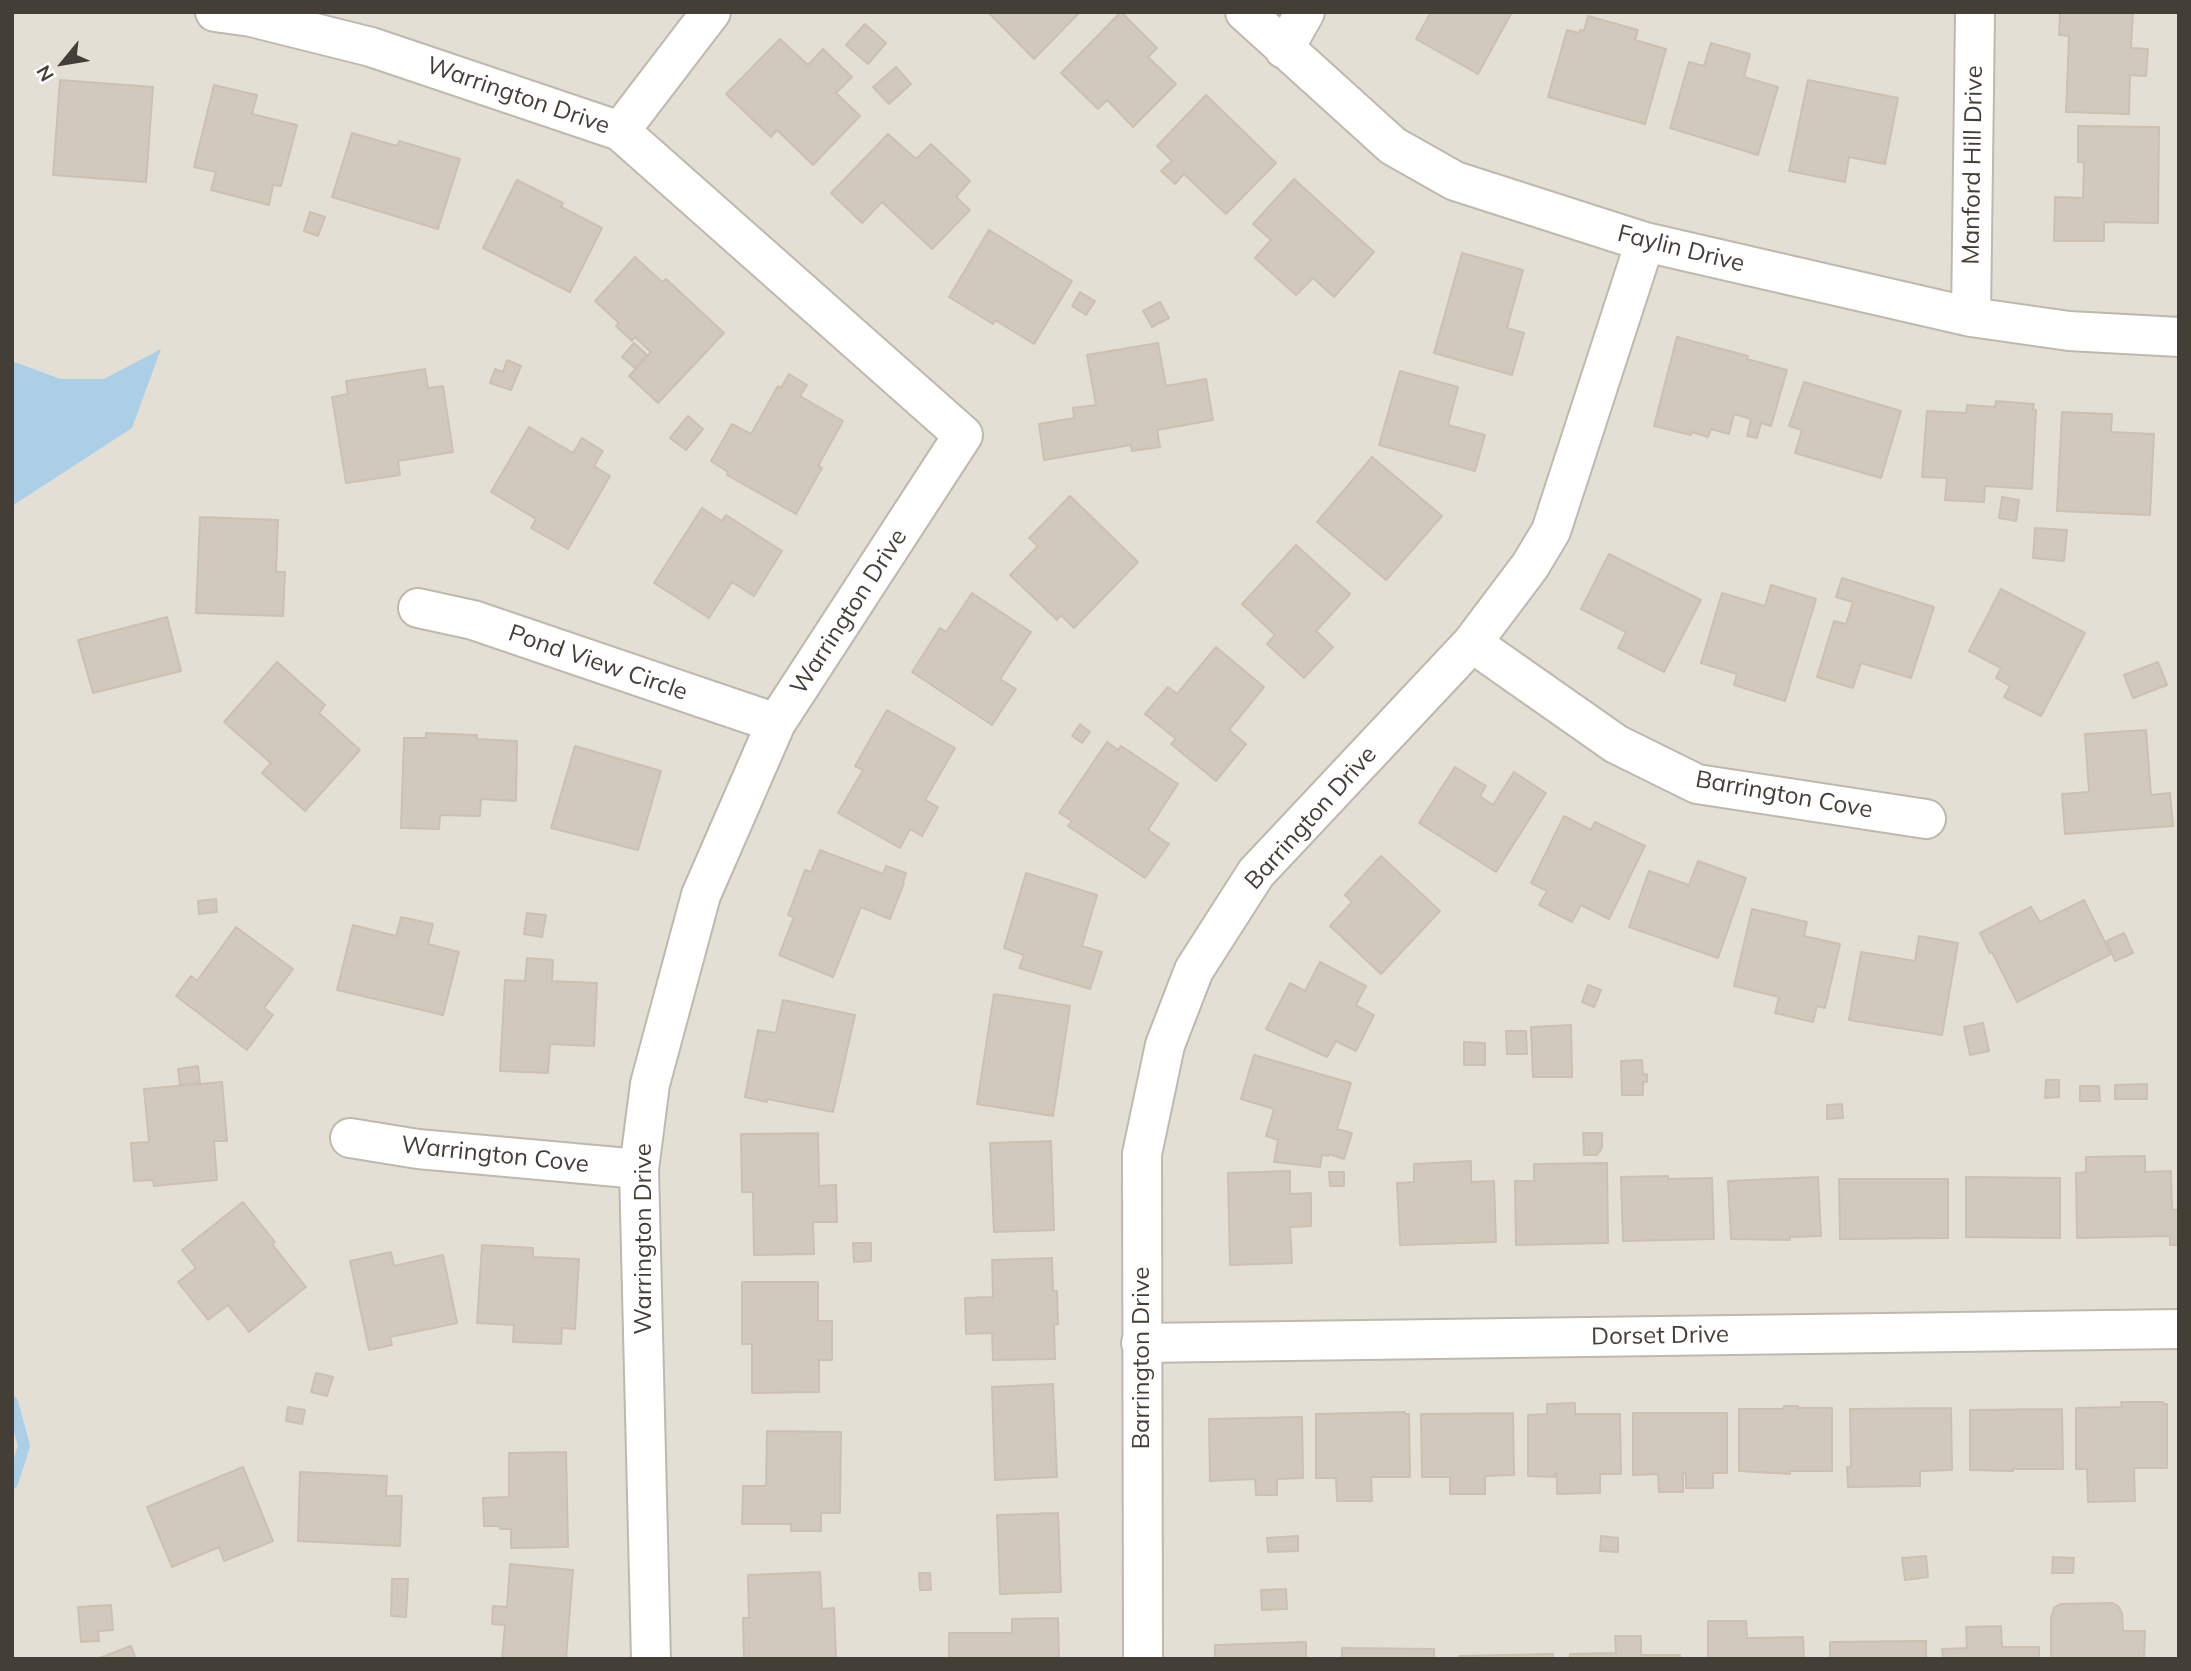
<!DOCTYPE html>
<style>
body{margin:0}
#map{position:relative;width:2191px;height:1671px;overflow:hidden;background:#f1ede6;font-family:Mulish,sans-serif}
canvas{display:block}
.frame{position:absolute;inset:0;border:14px solid #433e36;pointer-events:none}
.north{position:absolute;left:28px;top:28px;width:70px;height:70px;-webkit-text-stroke:5px #fff;paint-order:stroke;rotate:240deg;font-size:19px;font-weight:700;line-height:28px;text-align:center;color:#433e36}
.north::after{content:'';display:block;margin:auto;width:24px;height:32px;background:#433e36;clip-path:polygon(50% 0,100% 100%,50% 72%,0 100%)}
</style>
<div id="map">
<canvas width="2191" height="1671"></canvas>
<div class="frame"></div>
<div class="north">N</div>
</div>
<script>
const ctx = document.querySelector('canvas').getContext('2d');
ctx.lineJoin = 'round';
function fill(path, color) {
  ctx.fillStyle = color;
  ctx.fill(path, 'evenodd');
}
function shape(rows) {
  const path = new Path2D();
  for (const r of rows) {
    path.moveTo(r[0], r[1]);
    for (let i = 2; i < r.length; i += 2) path.lineTo(r[i], r[i + 1]);
  }
  return path;
}
function stroke(path, color, width, dash) {
  ctx.strokeStyle = color;
  ctx.lineWidth = width;
  ctx.lineCap = dash ? 'butt' : 'round';
  ctx.setLineDash(dash || []);
  ctx.stroke(path);
}
function write(font, color, halo, rows, align = 'center') {
  ctx.font = font + ' Mulish,sans-serif';
  ctx.lineWidth = 5;
  ctx.setLineDash([]);
  ctx.textBaseline = 'middle';
  ctx.strokeStyle = halo;
  ctx.fillStyle = color;
  for (const [text, x, y, turn = 0] of rows) {
    ctx.save();
    ctx.translate(x, y);
    ctx.rotate((+turn || 0) * Math.PI / 180);
    ctx.textAlign = isNaN(turn) ? turn : align;
    if (halo) ctx.strokeText(text, 0, 0);
    ctx.fillText(text, 0, 0);
    ctx.restore();
  }
}
fill(shape([
 [12,12,2179,12,2179,1659,12,1659]
]), '#e4dfd5');
fill(shape([
 [161,349,132,428,12,506,12,363,15,362,60,379,104,379]
]), '#aacfe7');
stroke(shape([
 [12,1402,24,1446,12,1483]
]), '#aacfe7', 12);
const building = shape([
 [988,12,1080,12,1034,59,988,12],
 [1121,12,1157,48,1148,57,1176,84,1133,127,1107,100,1098,109,1061,73,1121,12],
 [1431,12,1512,12,1478,74,1416,39,1431,12],
 [2060,12,2133,12,2131,48,2148,49,2146,76,2130,75,2129,114,2066,112,2069,36,2059,35,2060,12],
 [1588,16,1638,30,1635,40,1666,49,1645,124,1548,97,1567,30,1579,33,1580,30,1584,31,1588,16],
 [865,24,886,43,868,64,846,45,865,24],
 [780,39,808,65,823,49,852,77,836,93,860,116,813,165,777,130,771,137,726,94,780,39],
 [1711,43,1750,54,1744,77,1778,87,1758,155,1670,128,1689,62,1704,66,1711,43],
 [896,67,911,84,889,104,873,87,896,67],
 [60,80,153,87,146,182,53,175,60,80],
 [1808,80,1898,98,1885,164,1849,157,1845,182,1789,171,1808,80],
 [214,85,257,95,252,114,297,125,281,186,273,185,269,205,211,190,216,172,194,167,214,85],
 [1206,95,1276,163,1226,214,1184,174,1175,184,1161,171,1172,161,1157,146,1206,95],
 [2078,126,2159,127,2158,223,2104,222,2104,241,2054,241,2055,197,2083,198,2084,162,2078,162,2078,126],
 [352,133,397,146,399,141,460,159,438,229,332,197,352,133],
 [888,134,916,159,931,144,970,181,956,197,970,210,932,249,882,202,862,223,831,193,888,134],
 [1294,179,1374,252,1334,297,1313,278,1296,295,1255,258,1271,240,1253,224,1294,179],
 [517,180,563,203,561,207,602,228,570,292,483,248,517,180],
 [310,212,325,217,318,236,304,231,310,212],
 [989,230,1072,281,1034,344,995,320,993,324,949,297,989,230],
 [1462,253,1523,270,1507,328,1524,333,1512,375,1434,353,1462,253],
 [635,257,662,282,666,279,724,333,658,403,629,376,651,352,635,337,632,341,616,326,619,323,595,301,635,257],
 [1080,292,1095,301,1086,315,1072,306,1080,292],
 [1160,302,1169,318,1152,327,1143,311,1160,302],
 [1677,337,1748,356,1747,359,1787,370,1771,426,1761,423,1757,438,1747,436,1751,419,1734,414,1729,434,1711,429,1708,437,1692,432,1691,435,1654,426,1677,337],
 [634,343,647,355,635,368,622,357,634,343],
 [1158,343,1166,386,1206,379,1213,420,1157,430,1160,447,1132,451,1131,445,1044,460,1039,424,1074,418,1073,408,1096,405,1087,355,1158,343],
 [507,360,521,366,511,390,490,383,495,369,503,372,507,360],
 [425,369,428,388,443,386,453,452,398,461,400,475,346,483,332,397,348,394,346,381,425,369],
 [1400,371,1458,387,1448,425,1485,435,1475,471,1379,445,1400,371],
 [789,374,807,385,800,396,843,421,818,466,822,468,796,514,727,475,728,472,711,461,732,424,751,434,778,386,781,388,789,374],
 [1804,382,1901,411,1881,478,1795,453,1802,430,1789,426,1804,382],
 [1996,401,2034,404,2033,410,2036,410,2032,489,1985,486,1984,502,1945,500,1947,478,1922,477,1927,411,1966,413,1967,405,1995,407,1996,401],
 [2062,412,2112,414,2111,432,2154,434,2150,515,2057,511,2062,412],
 [688,416,703,429,686,450,670,438,688,416],
 [529,427,573,453,582,438,603,451,594,466,610,476,568,549,531,528,536,519,491,492,529,427],
 [1372,457,1442,516,1386,580,1317,522,1372,457],
 [1070,496,1138,562,1074,628,1061,615,1057,620,1010,575,1038,546,1029,538,1070,496],
 [2002,497,2019,500,2016,521,1999,518,2002,497],
 [702,508,722,521,726,515,782,551,754,596,732,582,709,618,654,583,702,508],
 [200,517,278,520,276,572,285,572,283,616,196,613,200,517],
 [2035,528,2067,530,2064,561,2033,558,2035,528],
 [1296,545,1350,594,1316,631,1333,647,1304,678,1267,644,1275,635,1242,604,1296,545],
 [1609,554,1701,600,1664,672,1618,648,1626,632,1581,609,1609,554],
 [1842,578,1934,607,1911,678,1861,663,1853,688,1817,677,1834,621,1846,624,1853,602,1836,597,1842,578],
 [1771,585,1816,599,1785,701,1734,685,1737,674,1701,663,1722,593,1765,606,1771,585],
 [2001,589,2085,633,2041,716,2004,697,2010,686,1996,678,2001,668,1969,651,2001,589],
 [972,593,1031,632,1000,679,1016,689,992,725,912,672,940,628,946,632,972,593],
 [167,617,181,671,93,693,78,640,167,617],
 [1216,647,1264,687,1229,730,1246,744,1216,781,1171,744,1176,739,1145,714,1168,687,1177,694,1216,647],
 [277,662,325,705,319,713,360,750,305,811,262,773,271,763,224,722,277,662],
 [2158,662,2167,685,2133,698,2124,675,2158,662],
 [887,710,955,748,925,800,938,807,922,836,910,829,900,848,838,813,863,770,855,766,887,710],
 [1080,724,1090,732,1082,743,1072,736,1080,724],
 [2146,730,2151,795,2170,793,2173,826,2065,834,2062,794,2089,792,2085,734,2146,730],
 [426,733,477,735,477,739,517,741,516,801,481,799,480,816,440,815,439,829,401,828,404,738,426,738,426,733],
 [1107,742,1118,750,1121,746,1178,784,1148,830,1169,844,1145,878,1068,826,1072,821,1059,813,1107,742],
 [575,746,661,771,638,850,551,828,575,746],
 [1455,767,1486,786,1480,796,1493,805,1514,772,1546,793,1496,872,1419,823,1455,767],
 [1564,816,1591,830,1595,822,1645,846,1609,919,1581,905,1572,922,1539,905,1547,891,1531,883,1564,816],
 [820,850,883,874,886,866,906,873,903,882,904,883,890,919,861,907,833,977,779,955,794,917,788,915,805,870,811,872,820,850],
 [1381,856,1440,911,1381,974,1330,926,1352,902,1345,895,1381,856],
 [1698,861,1746,878,1718,958,1629,927,1649,871,1689,885,1698,861],
 [1026,873,1097,895,1082,946,1102,952,1090,989,1019,968,1024,955,1004,948,1026,873],
 [216,899,217,912,199,914,198,901,216,899],
 [2084,900,2111,954,2017,1002,1992,952,1990,953,1980,933,2031,907,2040,922,2084,900],
 [1752,909,1807,922,1804,936,1840,944,1825,1008,1817,1006,1813,1022,1775,1013,1779,997,1734,986,1752,909],
 [527,913,546,915,542,937,524,934,527,913],
 [401,917,433,924,428,944,459,952,443,1015,337,990,353,925,396,936,401,917],
 [236,927,293,969,264,1008,273,1015,247,1050,176,996,191,976,197,981,236,927],
 [2124,933,2133,953,2115,961,2107,941,2124,933],
 [1919,936,1958,943,1942,1035,1849,1020,1861,952,1915,961,1919,936],
 [527,958,553,960,552,981,597,983,594,1046,550,1044,548,1073,500,1071,505,980,525,981,527,958],
 [1320,962,1366,986,1356,1005,1374,1015,1356,1051,1336,1041,1327,1057,1266,1029,1290,983,1305,991,1320,962],
 [1588,985,1601,990,1594,1007,1582,1002,1588,985],
 [994,994,1070,1006,1053,1116,977,1104,994,994],
 [783,1000,855,1015,833,1112,767,1099,767,1102,745,1097,758,1030,776,1033,783,1000],
 [1983,1023,1989,1051,1970,1055,1964,1027,1983,1023],
 [1571,1025,1572,1077,1533,1077,1531,1027,1571,1025],
 [1506,1031,1526,1031,1527,1054,1507,1054,1506,1031],
 [1464,1042,1485,1043,1485,1065,1464,1065,1464,1042],
 [1254,1055,1351,1083,1337,1129,1352,1133,1344,1159,1329,1154,1328,1156,1322,1155,1320,1167,1274,1162,1278,1140,1266,1136,1274,1109,1241,1099,1254,1055],
 [1642,1060,1643,1075,1647,1074,1647,1082,1643,1082,1643,1095,1622,1095,1621,1061,1642,1060],
 [198,1066,200,1083,180,1085,178,1069,198,1066],
 [2046,1080,2059,1080,2059,1097,2045,1098,2046,1080],
 [222,1082,227,1141,214,1141,217,1180,154,1186,153,1180,134,1181,131,1143,149,1142,144,1089,222,1082],
 [2147,1084,2147,1099,2115,1099,2115,1085,2147,1084],
 [2080,1086,2099,1086,2100,1101,2080,1101,2080,1086],
 [1842,1104,1843,1118,1827,1119,1827,1105,1842,1104],
 [818,1133,819,1186,836,1185,837,1222,813,1222,814,1254,754,1255,753,1192,742,1192,741,1134,818,1133],
 [1583,1133,1602,1133,1602,1148,1597,1155,1584,1155,1583,1133],
 [1051,1141,1054,1230,994,1232,990,1143,1051,1141],
 [2145,1156,2145,1172,2171,1171,2172,1210,2179,1210,2179,1245,2170,1245,2170,1236,2077,1238,2076,1173,2086,1172,2086,1157,2145,1156],
 [1471,1161,1471,1182,1494,1181,1496,1242,1400,1245,1397,1183,1414,1182,1414,1164,1471,1161],
 [1607,1163,1608,1243,1516,1245,1515,1181,1534,1181,1534,1164,1607,1163],
 [1290,1171,1290,1194,1311,1193,1311,1226,1290,1227,1292,1263,1230,1265,1228,1173,1290,1171],
 [1329,1172,1344,1172,1344,1186,1330,1186,1329,1172],
 [1668,1176,1668,1179,1712,1178,1714,1239,1623,1241,1621,1177,1668,1176],
 [1818,1177,1821,1236,1790,1237,1790,1240,1731,1239,1728,1181,1818,1177],
 [1966,1177,2060,1178,2060,1238,1966,1237,1966,1177],
 [1839,1179,1948,1179,1948,1238,1840,1239,1839,1179],
 [243,1202,275,1242,272,1244,306,1287,249,1332,228,1305,208,1320,178,1282,196,1268,182,1250,243,1202],
 [853,1243,871,1243,871,1261,854,1262,853,1243],
 [482,1245,533,1248,533,1257,579,1259,575,1329,562,1328,561,1344,513,1342,514,1325,477,1323,482,1245],
 [391,1252,394,1266,443,1255,457,1323,390,1337,392,1345,369,1350,350,1261,391,1252],
 [1052,1258,1053,1291,1057,1291,1058,1324,1054,1325,1055,1359,993,1360,992,1333,966,1334,965,1298,993,1297,992,1260,1052,1258],
 [742,1282,818,1282,818,1321,832,1321,832,1360,819,1360,819,1392,752,1393,752,1344,742,1344,742,1282],
 [316,1373,333,1377,327,1396,311,1392,316,1373],
 [1053,1384,1057,1477,995,1480,992,1387,1053,1384],
 [2121,1402,2163,1402,2163,1404,2167,1404,2167,1468,2134,1468,2135,1501,2088,1502,2087,1469,2076,1469,2076,1408,2122,1407,2121,1402],
 [1575,1403,1575,1414,1620,1414,1621,1474,1600,1474,1600,1493,1557,1494,1557,1473,1555,1473,1555,1477,1528,1476,1528,1415,1547,1414,1547,1404,1575,1403],
 [1784,1406,1798,1406,1797,1408,1832,1408,1832,1471,1790,1471,1790,1474,1739,1471,1739,1409,1783,1409,1784,1406],
 [288,1407,305,1410,302,1424,286,1421,288,1407],
 [1951,1408,1952,1470,1920,1471,1920,1486,1848,1487,1847,1467,1851,1467,1850,1409,1951,1408],
 [2062,1409,2063,1469,2013,1469,2013,1471,1970,1470,1970,1410,2062,1409],
 [1405,1412,1405,1414,1409,1414,1410,1477,1371,1477,1372,1501,1337,1501,1336,1478,1316,1478,1316,1414,1405,1412],
 [1513,1413,1514,1475,1485,1476,1485,1494,1450,1494,1450,1477,1422,1477,1421,1414,1513,1413],
 [1633,1413,1727,1413,1727,1473,1713,1473,1713,1488,1686,1488,1686,1473,1683,1473,1683,1492,1659,1492,1658,1474,1633,1475,1633,1413],
 [1302,1417,1303,1478,1277,1479,1277,1495,1256,1495,1255,1479,1210,1481,1209,1419,1302,1417],
 [767,1431,841,1432,840,1513,821,1513,821,1531,791,1531,791,1524,742,1524,743,1486,766,1486,767,1431],
 [566,1452,568,1547,511,1548,511,1529,500,1529,500,1526,484,1526,483,1498,509,1497,509,1453,566,1452],
 [243,1467,273,1541,224,1561,219,1547,172,1567,147,1507,243,1467],
 [300,1472,387,1476,386,1496,402,1496,400,1546,298,1541,300,1472],
 [1058,1513,1061,1592,1000,1594,997,1515,1058,1513],
 [1298,1536,1298,1551,1268,1552,1267,1538,1298,1536],
 [1601,1536,1618,1538,1618,1552,1600,1551,1601,1536],
 [1926,1556,1928,1577,1905,1580,1902,1558,1926,1556],
 [2053,1557,2074,1558,2073,1573,2052,1573,2053,1557],
 [510,1564,573,1570,566,1659,502,1659,505,1625,492,1624,493,1606,507,1607,510,1564],
 [820,1572,822,1609,834,1608,836,1659,744,1659,743,1618,749,1618,748,1575,820,1572],
 [919,1573,930,1573,931,1590,920,1590,919,1573],
 [392,1579,408,1579,406,1617,391,1616,392,1579],
 [1286,1589,1287,1609,1262,1610,1261,1590,1286,1589],
 [2113,1603,2118,1606,2122,1613,2123,1631,2145,1631,2144,1659,2051,1659,2051,1618,2054,1608,2060,1604,2113,1603],
 [111,1605,113,1630,98,1631,99,1641,81,1642,78,1607,111,1605],
 [1058,1618,1059,1659,949,1659,949,1633,1012,1633,1012,1619,1058,1618],
 [1708,1621,1746,1621,1747,1638,1803,1637,1804,1659,1708,1659,1708,1621],
 [2001,1626,2002,1647,2039,1647,2039,1659,1943,1659,1942,1649,1967,1648,1966,1627,2001,1626],
 [1615,1636,1641,1636,1641,1655,1680,1655,1680,1659,1570,1659,1570,1654,1616,1653,1615,1636],
 [1926,1641,1926,1659,1830,1659,1830,1642,1926,1641],
 [1306,1642,1306,1659,1215,1659,1215,1645,1306,1642],
 [131,1646,136,1659,97,1659,131,1646],
 [1342,1648,1434,1649,1434,1659,1342,1659,1342,1648],
 [1553,1654,1553,1659,1459,1659,1459,1656,1553,1654]
]);
fill(building, '#d1c9bd');
stroke(building, '#cbc0b1', 2);
const minor = shape([
 [215,12,251,17,371,47,620,131,963,435,776,723,701,895,650,1084,639,1169,651,1659],
 [1245,12,1393,146,1455,181,1645,242,1971,317,2069,331,2179,337],
 [1284,49,1305,12],
 [620,131,711,12],
 [1971,317,1975,12],
 [418,608,473,620,776,723],
 [1472,643,1616,744,1697,784,1926,819],
 [350,1138,418,1149,639,1169],
 [1141,1343,2179,1329],
 [1143,1659,1142,1154,1165,1045,1194,970,1256,873,1472,643,1530,566,1551,531,1645,242]
]);
stroke(minor, '#beb8ad', 42);
stroke(minor, '#fff', 38);
write('24px', '#433e36', '#fff', [
 ["Warrington Drive",518,96,19],
 ["Manford Hill Drive",1973,165,-89],
 ["Faylin Drive",1681,249,14],
 ["Warrington Drive",849,612,-57],
 ["Pond View Circle",598,663,19],
 ["Barrington Cove",1784,795,10],
 ["Barrington Drive",1311,818,-48],
 ["Warrington Cove",495,1155,6],
 ["Warrington Drive",644,1239,-90],
 ["Dorset Drive",1660,1336,-1],
 ["Barrington Drive",1142,1358,-90]
]);
</script>
